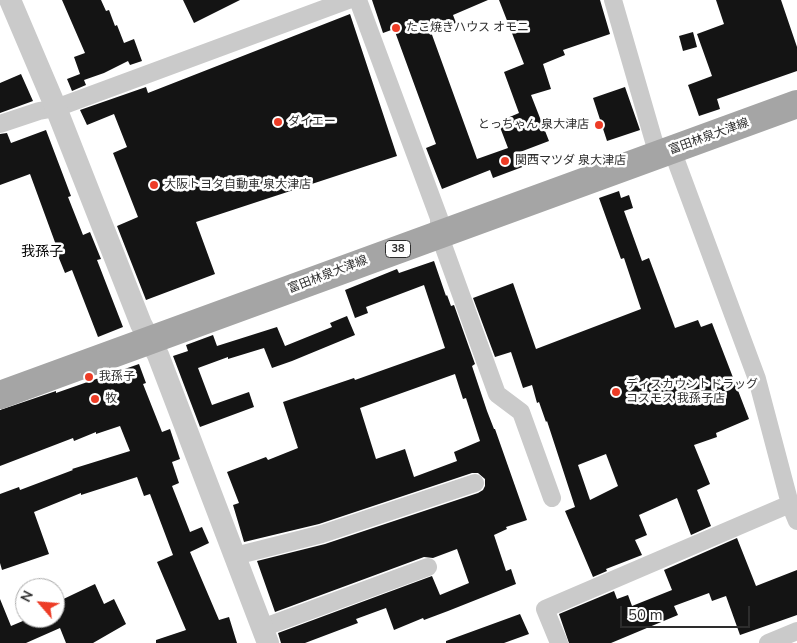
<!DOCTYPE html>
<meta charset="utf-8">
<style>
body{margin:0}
#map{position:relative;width:797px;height:643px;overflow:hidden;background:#fff;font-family:"Nunito Sans",sans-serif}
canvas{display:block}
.north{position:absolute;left:15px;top:578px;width:50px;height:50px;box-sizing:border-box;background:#fff;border:1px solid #ababab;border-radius:50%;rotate:297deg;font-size:14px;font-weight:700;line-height:20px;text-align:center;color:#2d2d2d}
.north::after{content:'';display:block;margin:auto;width:18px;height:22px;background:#ed3c26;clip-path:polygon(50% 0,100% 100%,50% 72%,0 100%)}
.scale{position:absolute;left:620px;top:606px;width:130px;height:22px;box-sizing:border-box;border:2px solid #2d2d2d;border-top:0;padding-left:6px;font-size:15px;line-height:18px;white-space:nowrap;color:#2d2d2d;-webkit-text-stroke:4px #fff;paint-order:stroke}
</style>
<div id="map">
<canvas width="797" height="643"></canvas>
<div class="north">N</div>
<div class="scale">50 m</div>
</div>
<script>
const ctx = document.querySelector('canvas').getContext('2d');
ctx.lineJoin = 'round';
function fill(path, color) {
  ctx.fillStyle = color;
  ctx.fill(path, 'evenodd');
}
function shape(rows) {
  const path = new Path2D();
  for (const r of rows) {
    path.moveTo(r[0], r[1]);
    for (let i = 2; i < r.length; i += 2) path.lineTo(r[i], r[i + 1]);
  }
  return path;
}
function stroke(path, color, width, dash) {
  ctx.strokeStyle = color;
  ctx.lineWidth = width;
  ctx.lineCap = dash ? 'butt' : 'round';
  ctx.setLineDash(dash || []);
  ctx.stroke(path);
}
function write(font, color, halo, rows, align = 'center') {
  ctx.font = font + ' "Nunito Sans","Noto Sans JP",sans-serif';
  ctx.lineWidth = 5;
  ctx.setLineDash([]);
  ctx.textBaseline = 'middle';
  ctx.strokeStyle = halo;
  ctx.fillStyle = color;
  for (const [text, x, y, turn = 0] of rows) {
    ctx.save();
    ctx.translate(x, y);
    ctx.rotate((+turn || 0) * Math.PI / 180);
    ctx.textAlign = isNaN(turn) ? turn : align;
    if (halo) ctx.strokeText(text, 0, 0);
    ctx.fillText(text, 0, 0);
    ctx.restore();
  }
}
fill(shape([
 [62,0,101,0,106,11,109,10,115,26,117,25,124,43,134,39,142,61,130,65,128,61,104,73,84,80,86,85,72,91,67,79,80,74,74,57,85,53],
 [183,0,240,0,194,23],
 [372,0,488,0,453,15,456,23,431,32,477,159,508,148,498,122,519,113,504,72,524,64,499,0,600,0,610,34,563,50,565,55,543,64,551,89,531,95,549,141,520,152,525,166,493,178,490,170,442,189,426,148,436,144,394,29,383,33],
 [716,0,781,0,797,47,797,71,717,99,720,109,699,116,688,85,712,76,697,34,724,24],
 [350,14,397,156,196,222,215,274,146,300,117,226,138,217,113,153,127,147,114,114,87,125,80,110,146,87,148,93],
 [693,32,697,47,683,51,679,36],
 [21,74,33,101,0,113,0,83],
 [625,87,640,130,607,141,593,98],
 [46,130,71,196,68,197,83,235,90,232,101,259,97,260,123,327,98,337,72,270,65,273,54,246,56,245,30,174,0,185,0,134,7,133,11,143],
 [619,191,621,198,629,195,633,208,624,211,642,261,649,258,675,328,698,320,701,327,712,323,749,419,716,433,717,437,694,445,710,484,697,490,711,526,691,535,677,498,639,515,647,535,635,540,642,555,606,569,607,571,593,577,565,511,575,507,547,421,546,422,539,402,537,403,532,385,523,388,511,352,495,357,473,298,513,283,536,349,641,309,624,258,621,259,599,198],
 [606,454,618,486,590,500,578,465],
 [434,261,446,296,447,295,451,306,454,305,475,364,472,366,487,411,494,429,495,429,527,520,506,527,507,529,494,535,506,571,511,569,516,584,448,611,424,620,423,618,394,630,386,608,356,619,358,623,305,643,281,643,278,633,432,576,440,595,469,583,457,549,433,558,424,557,275,612,257,561,325,544,478,493,483,490,485,486,485,479,478,473,472,473,319,524,244,542,233,505,239,503,227,472,266,457,268,460,298,448,283,402,354,378,355,380,445,348,424,285,366,307,368,313,355,318,345,290,397,269,399,273],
 [455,374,463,399,466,398,480,441,454,452,457,461,414,477,405,449,376,459,360,408],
 [347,316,355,335,292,361,272,368,264,348,228,359,228,357,198,368,212,405,249,392,254,407,200,427,173,356,188,351,186,345,213,335,217,346,277,327,285,346,332,327,330,323],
 [139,364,146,383,143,384,162,432,170,429,180,459,172,462,179,483,172,486,190,532,202,527,209,543,190,552,219,620,229,617,237,643,156,643,156,640,186,630,157,562,173,555,150,494,144,496,137,477,81,495,81,493,34,512,49,554,2,570,0,563,0,494,19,487,20,490,73,470,72,469,130,451,120,426,96,434,96,432,74,441,73,438,0,466,0,410,56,391,56,393],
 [737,538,756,586,797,570,797,615,740,635,726,596,712,601,709,593,674,606,678,615,611,643,569,643,559,614,614,591,617,599,628,595,632,606,672,590,664,570],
 [95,584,104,604,114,599,126,624,93,643,66,643,60,628,26,643,0,643,0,599,11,626,30,618,55,618,55,603],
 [520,614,529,634,504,643,446,643,446,641]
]), '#141414');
stroke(shape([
 [358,0,439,218,439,234,497,394,521,412,552,498],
 [613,0,655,145,672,150,757,379,790,504,797,521],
 [0,124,39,111,56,108,348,0],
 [235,556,322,534,475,483],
 [262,628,428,567],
 [559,643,545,609,790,504],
 [768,643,797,631]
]), '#cacaca', 18);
stroke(shape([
 [10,0,56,108,141,324,158,355,268,643]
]), '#cacaca', 22);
stroke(shape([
 [0,395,797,104]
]), '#a5a5a5', 28);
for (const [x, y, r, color] of [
 [396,28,5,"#ed3c26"],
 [278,122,5,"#ed3c26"],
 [599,125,5,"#ed3c26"],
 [505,161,5,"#ed3c26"],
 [154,185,5,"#ed3c26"],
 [89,377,5,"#ed3c26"],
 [616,392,5,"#ed3c26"],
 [95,399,5,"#ed3c26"]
]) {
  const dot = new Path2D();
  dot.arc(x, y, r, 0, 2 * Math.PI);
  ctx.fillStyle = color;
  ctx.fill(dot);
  stroke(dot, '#fff', 2);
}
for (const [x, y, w] of [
 [398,249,25]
]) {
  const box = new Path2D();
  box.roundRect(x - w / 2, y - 8.5, w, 17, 4);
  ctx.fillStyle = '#fff';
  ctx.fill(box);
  stroke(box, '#2d2d2d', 1);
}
write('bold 11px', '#2d2d2d', null, [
 ["38",398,249]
]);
write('12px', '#2d2d2d', '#fff', [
 ["たこ焼きハウス オモニ",406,28],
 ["ダイエー",288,122],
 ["とっちゃん 泉大津店",589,125,"right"],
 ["関西マツダ 泉大津店",515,161],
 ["大阪トヨタ自動車 泉大津店",164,185],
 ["我孫子",99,377],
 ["ディスカウントドラッグ",626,385],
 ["コスモス 我孫子店",626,399],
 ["牧",105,399]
], 'left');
write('12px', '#2d2d2d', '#fff', [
 ["富田林泉大津線",709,137,-20],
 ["富田林泉大津線",328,275,-21]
]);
write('14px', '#000', '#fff', [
 ["我孫子",42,253]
]);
</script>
